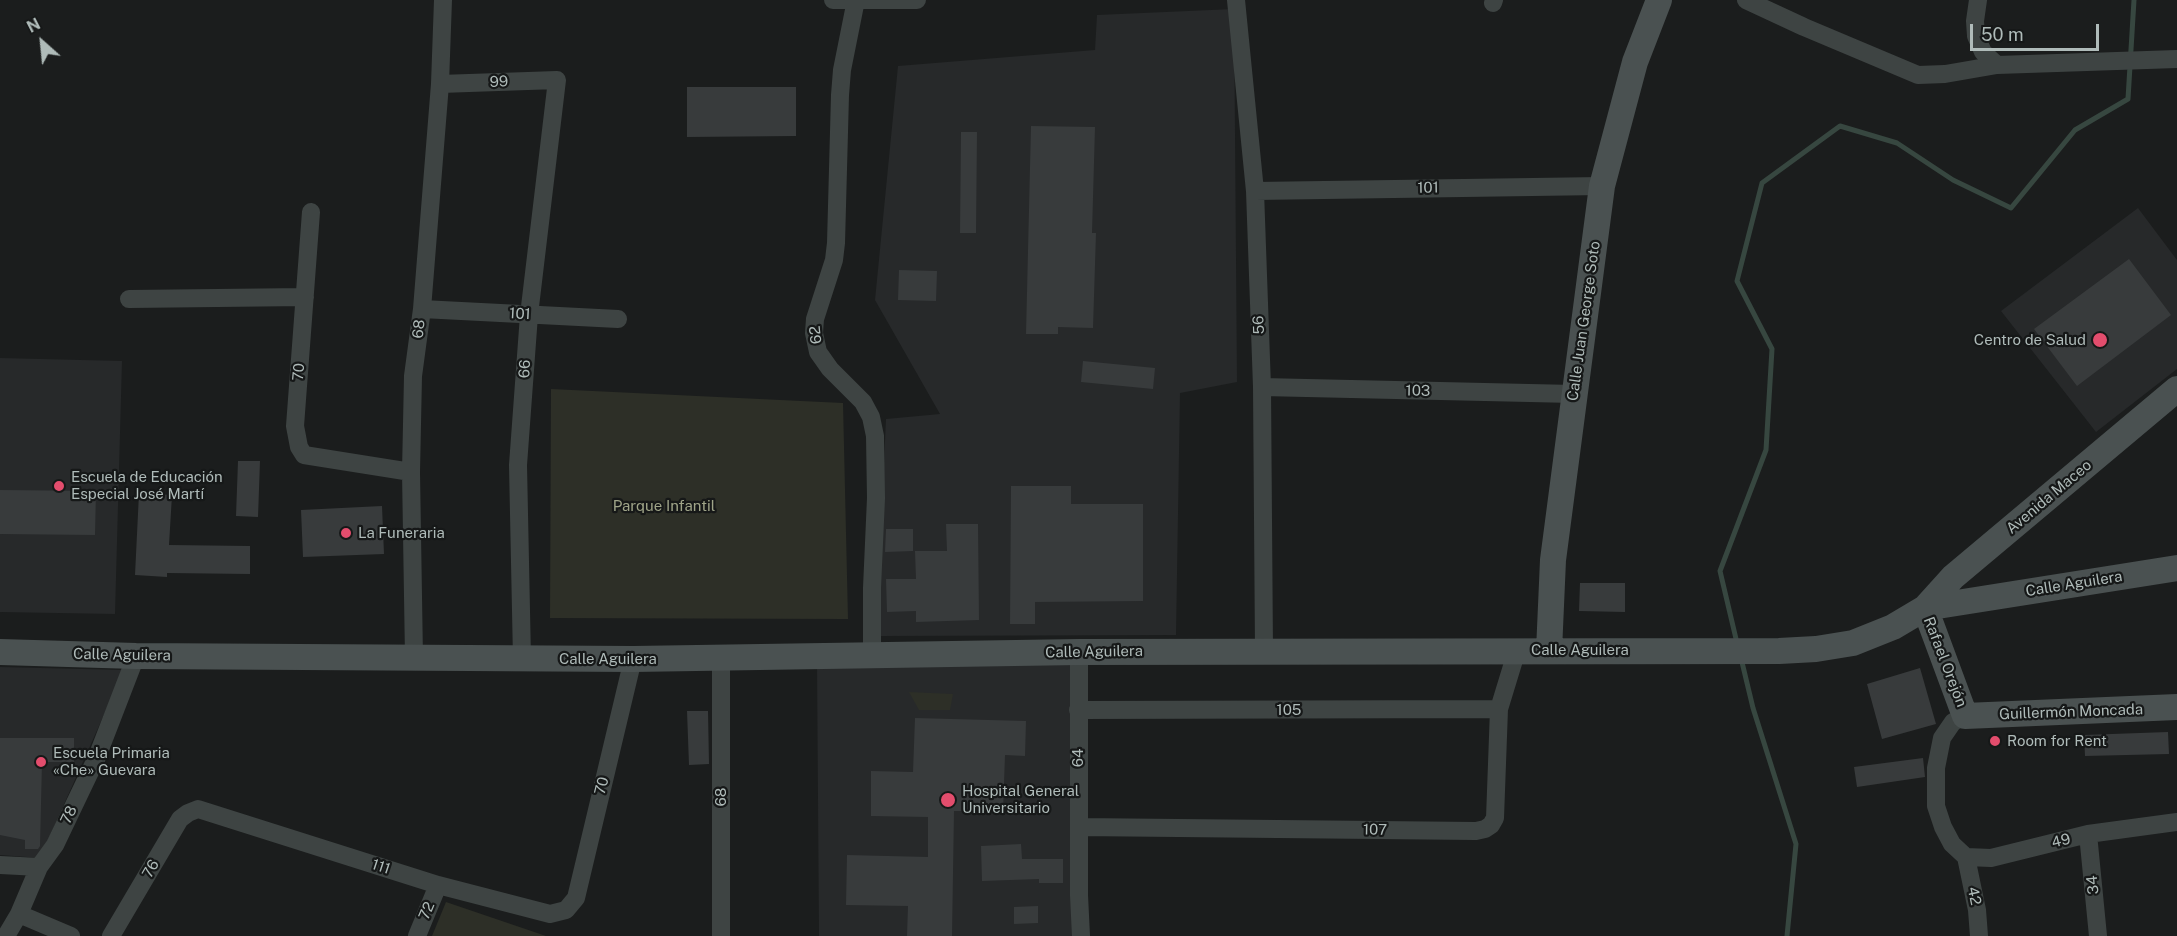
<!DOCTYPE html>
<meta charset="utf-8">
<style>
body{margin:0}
#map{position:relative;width:2177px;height:936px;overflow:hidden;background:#1b1d1d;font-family:"Public Sans",sans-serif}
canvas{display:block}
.north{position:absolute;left:12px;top:12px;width:60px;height:60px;-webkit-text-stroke:4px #161818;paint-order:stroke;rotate:333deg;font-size:16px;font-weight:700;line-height:24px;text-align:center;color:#afbbb9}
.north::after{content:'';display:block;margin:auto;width:21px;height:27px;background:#afbbb9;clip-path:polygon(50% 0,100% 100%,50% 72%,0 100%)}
.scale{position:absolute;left:1970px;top:24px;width:129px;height:27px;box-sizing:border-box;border:3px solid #afbbb9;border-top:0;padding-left:8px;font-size:18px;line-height:21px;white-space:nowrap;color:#afbbb9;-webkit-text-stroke:4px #161818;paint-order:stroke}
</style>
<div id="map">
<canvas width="2177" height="936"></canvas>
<div class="north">N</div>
<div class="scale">50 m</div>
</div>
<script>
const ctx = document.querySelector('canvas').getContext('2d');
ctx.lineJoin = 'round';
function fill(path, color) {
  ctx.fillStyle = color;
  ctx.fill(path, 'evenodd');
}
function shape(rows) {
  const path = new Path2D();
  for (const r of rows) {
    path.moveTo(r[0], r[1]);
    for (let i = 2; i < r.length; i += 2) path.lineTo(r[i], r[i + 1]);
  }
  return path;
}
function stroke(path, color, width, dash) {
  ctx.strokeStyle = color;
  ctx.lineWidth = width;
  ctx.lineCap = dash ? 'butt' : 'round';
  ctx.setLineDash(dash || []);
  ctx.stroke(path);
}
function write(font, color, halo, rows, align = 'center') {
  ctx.font = font + ' "Public Sans",sans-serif';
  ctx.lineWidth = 4.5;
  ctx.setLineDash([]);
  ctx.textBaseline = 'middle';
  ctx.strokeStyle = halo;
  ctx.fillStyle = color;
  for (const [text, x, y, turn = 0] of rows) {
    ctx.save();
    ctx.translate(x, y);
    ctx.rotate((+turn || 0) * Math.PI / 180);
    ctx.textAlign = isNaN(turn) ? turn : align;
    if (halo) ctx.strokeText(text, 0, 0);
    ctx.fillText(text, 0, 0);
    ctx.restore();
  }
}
fill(shape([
 [1234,9,1237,382,1180,393,1176,635,876,636,886,419,940,414,875,300,898,66,1095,50,1097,15],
 [2138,208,2177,260,2177,369,2096,432,2001,311],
 [0,358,122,361,115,614,0,612],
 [1082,658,1074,936,819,936,817,663],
 [0,667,124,670,40,858,0,855]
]), '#27292a');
fill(shape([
 [551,389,843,403,848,619,550,618],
 [909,692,953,694,950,710,919,710],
 [446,902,546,936,432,936]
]), '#2d2f27');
stroke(shape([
 [1737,643,1720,571,1766,450,1772,349,1737,281,1762,183,1840,126,1897,143,1953,180,2011,208,2075,130,2128,99,2134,0],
 [1741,658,1753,708,1796,844,1787,936]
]), '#374740', 5);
fill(shape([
 [687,87,796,87,796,136,687,137],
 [1031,126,1095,127,1092,233,1096,233,1093,328,1058,327,1058,334,1026,334],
 [961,132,977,132,976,233,960,233],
 [2129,259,2171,315,2077,386,2034,329],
 [899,270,937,271,936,301,898,300],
 [1083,361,1155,368,1153,389,1081,382],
 [238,461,260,461,258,517,236,516],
 [1011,486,1071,486,1071,504,1143,504,1143,601,1035,602,1035,624,1010,624],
 [0,490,96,491,95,535,0,534],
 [139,493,172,495,169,545,250,546,250,574,167,573,167,577,135,575],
 [382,506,384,554,303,557,301,510],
 [946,524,978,524,979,620,916,622,916,611,887,612,886,579,916,579,915,551,947,551],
 [886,529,913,529,913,551,885,552],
 [1580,583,1625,583,1625,612,1579,611],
 [1920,668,1936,724,1882,739,1867,684],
 [687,711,708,711,709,764,689,765],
 [915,718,1026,721,1025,756,1005,755,1003,811,954,811,952,936,907,936,908,906,846,905,847,855,928,857,928,817,871,816,871,771,913,772],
 [2168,732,2169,754,2085,756,2084,735],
 [0,738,74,738,74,762,42,762,40,846,38,849,25,849,25,840,0,835],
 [1923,758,1925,777,1857,787,1854,767],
 [1021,844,1022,859,1063,859,1063,883,1039,883,1039,879,982,881,981,846],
 [1038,906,1038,923,1014,924,1014,907]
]), '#383b3c');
stroke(shape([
 [833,0,917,0],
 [856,0,842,70,840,95,836,243,834,260,815,319,814,333,818,352,830,369,863,402,871,417,875,436,876,498,872,588,872,655],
 [1236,0,1255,191,1262,387,1264,651],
 [1746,0,1804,27,1918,75,1945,74,1997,65,2177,59],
 [1978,0,1975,21,1976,36,1983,52,1997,65],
 [1493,3,1494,0],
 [440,84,557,80,529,315,518,465,522,659],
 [1255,191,1602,186],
 [311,212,295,426,299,447,304,455,411,472],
 [129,299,305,297],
 [422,309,618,319],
 [1262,387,1574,394],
 [1079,652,1079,895,1081,936],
 [414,658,411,472,413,376,422,309,440,84,443,0],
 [721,658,721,936],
 [1078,710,1499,709],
 [1965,716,1953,722,1942,738,1936,768,1936,806,1943,827,1952,844,1966,857,1991,858,2088,834,2177,822],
 [1079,827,1476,831,1485,829,1491,825,1495,818,1499,709,1517,650],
 [2088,834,2098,936],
 [1966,857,1977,910,1979,936],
 [0,865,39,867],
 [19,914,71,936],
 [6,936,19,914,39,867,55,845,97,757,136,656],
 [111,936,180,819,188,813,198,809,438,885,550,914,566,910,576,898,633,659],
 [417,936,438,885]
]), '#3e4443', 18);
stroke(shape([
 [1925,608,1953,577,2177,389],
 [1925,608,1965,716,2177,707],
 [1549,651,1553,560,1602,186,1635,62,1659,0],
 [0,652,136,656,633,659,1079,652,1779,651,1816,649,1853,643,1893,627,1925,608,2177,568]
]), '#4a5151', 26);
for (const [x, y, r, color] of [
 [2100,340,8,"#e34d6d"],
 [59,486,6,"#e34d6d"],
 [346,533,6,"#e34d6d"],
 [1995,741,6,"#e34d6d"],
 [41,762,6,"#e34d6d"],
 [948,800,8,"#e34d6d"]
]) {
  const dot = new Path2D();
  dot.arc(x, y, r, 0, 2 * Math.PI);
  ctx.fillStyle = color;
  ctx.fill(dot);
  stroke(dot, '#161818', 2);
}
write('15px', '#afbbb9', '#161818', [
 ["99",499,82,-2],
 ["101",1428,188,-1],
 ["101",520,314,3],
 ["Calle Juan George Soto",1584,321,-82],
 ["56",1259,325,-92],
 ["68",419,329,-83],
 ["62",816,335,-96],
 ["66",525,369,-86],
 ["70",299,372,-85],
 ["103",1418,391,1],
 ["Avenida Maceo",2049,497,-40],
 ["Calle Aguilera",2074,584,-9],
 ["Calle Aguilera",1580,650],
 ["Calle Aguilera",1094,652,-1],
 ["Calle Aguilera",122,655,1],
 ["Calle Aguilera",608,659],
 ["Rafael Orejón",1945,662,69],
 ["105",1289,710],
 ["Guillermón Moncada",2071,712,-2],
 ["64",1078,758,-90],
 ["70",602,786,-76],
 ["68",721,797,-90],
 ["78",69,815,-65],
 ["107",1375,830,1],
 ["49",2061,841,-14],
 ["111",381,867,18],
 ["76",151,869,-60],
 ["34",2093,885,-95],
 ["42",1974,896,78],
 ["72",427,911,-67]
]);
write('15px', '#afbbb9', '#161818', [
 ["Centro de Salud",2086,340,"right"],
 ["Escuela de Educación",71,477],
 ["Especial José Martí",71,494],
 ["La Funeraria",358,533],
 ["Room for Rent",2007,741],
 ["Escuela Primaria",53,753],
 ["«Che» Guevara",53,770],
 ["Hospital General",962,791],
 ["Universitario",962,808]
], 'left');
write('15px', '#9fa488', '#161818', [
 ["Parque Infantil",664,506]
]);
</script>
